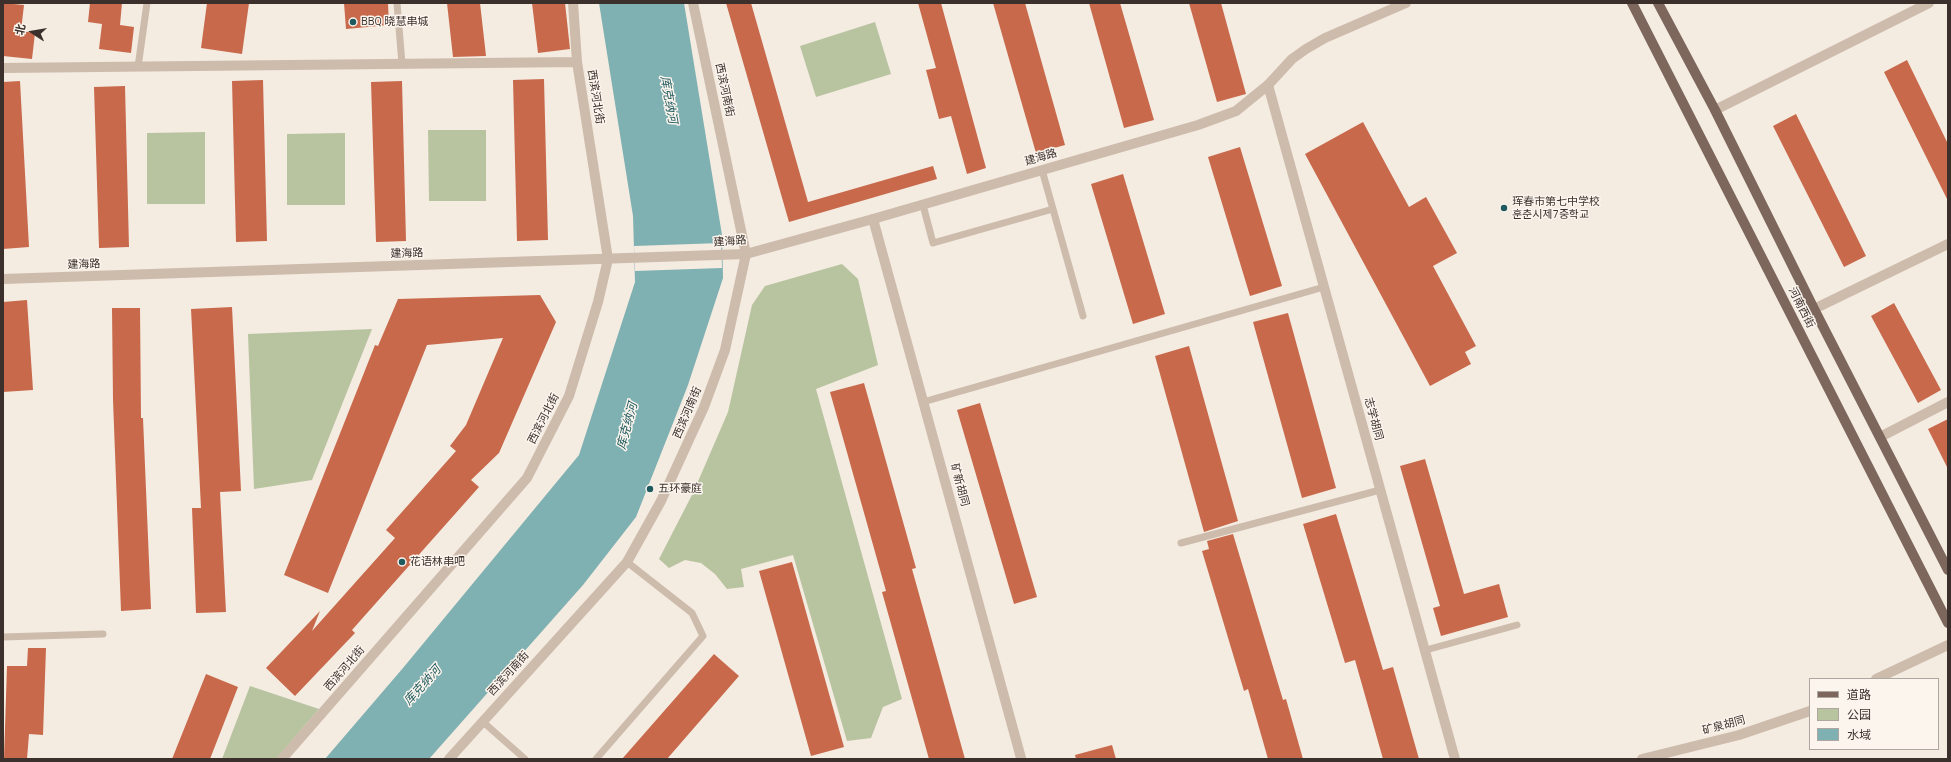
<!DOCTYPE html>
<meta charset="utf-8">
<style>
body{margin:0}
#map{position:relative;width:1951px;height:762px;overflow:hidden;background:#f4ebe1;font-family:"Titillium Web","Noto Sans SC",sans-serif}
canvas{display:block}
.frame{position:absolute;inset:0;border:4px solid #3b302b;pointer-events:none}
.legend{position:absolute;left:1809px;top:678px;width:130px;height:72px;box-sizing:border-box;background:#fbf5ee;border:1px solid #aea6a0;margin:0;padding:5px 7px;list-style:none;font-size:12px;color:#3b302b}
.legend li{display:flex;align-items:center;gap:8px;height:20px}
.legend b{width:20px;border:1px solid #aea6a0}
.north{position:absolute;left:12px;top:12px;width:40px;height:40px;-webkit-text-stroke:3px #fbf5ee;paint-order:stroke;rotate:282deg;font-size:11px;font-weight:700;line-height:16px;text-align:center;color:#3b302b}
.north::after{content:'';display:block;margin:auto;width:14px;height:18px;background:#3b302b;clip-path:polygon(50% 0,100% 100%,50% 72%,0 100%)}
</style>
<div id="map">
<canvas width="1951" height="762"></canvas>
<div class="frame"></div>
<ul class="legend">
<li><b style="height:5px;background:#7d675c"></b>道路</li>
<li><b style="height:11px;background:#b8c4a0"></b>公园</li>
<li><b style="height:11px;background:#7fb0b2"></b>水域</li>
</ul>
<div class="north">北</div>
</div>
<script>
const ctx = document.querySelector('canvas').getContext('2d');
ctx.lineJoin = 'round';
function fill(path, color) {
  ctx.fillStyle = color;
  ctx.fill(path, 'evenodd');
}
function shape(rows) {
  const path = new Path2D();
  for (const r of rows) {
    path.moveTo(r[0], r[1]);
    for (let i = 2; i < r.length; i += 2) path.lineTo(r[i], r[i + 1]);
  }
  return path;
}
function stroke(path, color, width, dash) {
  ctx.strokeStyle = color;
  ctx.lineWidth = width;
  ctx.lineCap = dash ? 'butt' : 'round';
  ctx.setLineDash(dash || []);
  ctx.stroke(path);
}
function write(font, color, halo, rows, align = 'center') {
  ctx.font = font + ' "Titillium Web","Noto Sans SC","Noto Sans KR",sans-serif';
  ctx.lineWidth = 3;
  ctx.setLineDash([]);
  ctx.textBaseline = 'middle';
  ctx.strokeStyle = halo;
  ctx.fillStyle = color;
  for (const [text, x, y, turn = 0] of rows) {
    ctx.save();
    ctx.translate(x, y);
    ctx.rotate((+turn || 0) * Math.PI / 180);
    ctx.textAlign = isNaN(turn) ? turn : align;
    if (halo) ctx.strokeText(text, 0, 0);
    ctx.fillText(text, 0, 0);
    ctx.restore();
  }
}
fill(shape([
 [875,22,891,74,816,97,800,46],
 [428,130,486,130,486,201,429,201],
 [205,132,205,204,147,204,147,133],
 [345,133,345,205,287,205,287,134],
 [842,264,858,279,878,365,816,389,902,699,883,707,871,738,847,741,793,555,741,569,744,587,727,589,715,574,701,563,685,560,669,568,659,559,693,493,728,412,752,305,765,286],
 [372,329,312,480,254,489,248,334],
 [250,686,319,709,276,759,222,759]
]), '#b8c4a0');
fill(shape([
 [599,3,684,3,722,235,723,278,688,385,636,517,583,585,429,759,325,759,403,668,579,455,635,282,633,216]
]), '#7fb0b2');
fill(shape([
 [721,243,722,268,635,271,634,246]
]), '#f4ebe1');
fill(shape([
 [3,3,24,5,21,31,35,33,32,59,3,56],
 [90,3,122,3,120,25,134,27,131,53,99,49,102,24,88,22],
 [207,3,249,3,242,54,201,48],
 [344,3,388,3,389,25,346,29],
 [447,3,480,3,486,56,453,57],
 [532,3,565,3,570,49,538,53],
 [726,3,751,3,808,202,933,166,937,179,789,222],
 [918,3,941,3,986,168,967,174,951,116,939,119,926,70,936,68],
 [993,3,1025,3,1065,145,1036,153],
 [1089,3,1120,3,1154,120,1124,128],
 [1189,3,1221,3,1246,94,1217,102],
 [1907,60,1948,144,1948,201,1884,72],
 [544,79,548,240,517,241,513,80],
 [263,80,267,241,236,242,232,81],
 [20,81,29,247,3,249,3,82],
 [402,81,406,241,376,242,371,82],
 [125,86,129,247,99,248,94,87],
 [1796,114,1866,256,1844,267,1773,126],
 [1363,122,1409,207,1426,197,1457,253,1433,266,1476,346,1465,352,1471,364,1430,386,1305,154],
 [1240,147,1282,286,1250,296,1208,157],
 [1123,174,1165,314,1133,324,1091,184],
 [540,295,556,322,499,453,471,480,479,487,352,630,355,633,295,696,266,668,320,611,312,631,395,538,386,530,456,451,450,446,466,425,503,338,427,345,328,593,284,575,375,345,378,346,398,299],
 [27,300,33,390,3,392,3,302],
 [1894,303,1941,390,1918,403,1871,316],
 [232,307,241,491,220,492,226,612,196,613,192,508,201,508,191,309],
 [112,308,140,308,141,418,143,418,151,609,121,611,113,400],
 [1288,313,1336,488,1302,498,1253,322],
 [1189,346,1238,521,1204,532,1155,356],
 [864,383,916,568,912,569,965,759,929,759,882,592,886,591,830,392],
 [980,403,1037,597,1014,604,957,410],
 [1948,419,1948,469,1928,429],
 [1425,459,1464,594,1499,584,1508,617,1441,636,1433,608,1440,606,1400,466],
 [1336,514,1383,670,1393,667,1419,759,1383,759,1355,660,1345,663,1303,524],
 [1233,534,1283,700,1286,699,1303,759,1268,759,1248,689,1244,691,1202,551,1209,549,1207,541],
 [792,562,844,747,811,756,759,571],
 [28,648,46,648,43,735,29,734,27,759,4,759,7,666,27,666],
 [714,654,739,676,667,759,622,759],
 [206,674,238,687,210,759,172,759],
 [1112,745,1116,759,1076,759,1075,755]
]), '#c8694b');
stroke(shape([
 [397,3,402,64],
 [138,67,147,3],
 [1042,170,1083,316],
 [923,205,933,243,1053,209],
 [923,402,1324,287],
 [1181,543,1380,490],
 [3,637,103,634],
 [1426,650,1517,625],
 [482,721,525,759],
 [596,759,703,636,692,613,627,562]
]), '#cdbbac', 7);
stroke(shape([
 [3,68,577,62],
 [1268,85,1455,759],
 [1715,110,1929,3],
 [873,219,1021,758],
 [1814,309,1948,244],
 [1880,437,1948,402],
 [1876,679,1948,645],
 [282,759,527,478,569,396,598,302,608,259,577,62,573,3],
 [449,759,627,562,661,501,704,407,725,350,746,254,693,3],
 [1642,759,1739,735,1810,711]
]), '#cdbbac', 10);
stroke(shape([
 [3,279,746,254,873,219,1198,125,1236,111,1268,85,1292,59,1306,49,1325,38,1406,3]
]), '#cdbbac', 10);
stroke(shape([
 [1632,3,1948,623],
 [1658,3,1715,110,1814,309,1948,570]
]), '#7d675c', 10);
for (const [x, y, r, color] of [
 [353,22,4,"#1f5a5e"],
 [1504,208,4,"#1f5a5e"],
 [650,489,4,"#1f5a5e"],
 [402,562,4,"#1f5a5e"]
]) {
  const dot = new Path2D();
  dot.arc(x, y, r, 0, 2 * Math.PI);
  ctx.fillStyle = color;
  ctx.fill(dot);
  stroke(dot, '#fbf5ee', 1.5);
}
write('11px', '#3b302b', '#fbf5ee', [
 ["BBQ 晓慧串城",361,22],
 ["珲春市第七中学校",1512,202],
 ["훈춘시제7중학교",1512,215],
 ["五环豪庭",658,489],
 ["花语林串吧",410,562]
], 'left');
write('11px', '#3b302b', '#fbf5ee', [
 ["西滨河南街",724,90,78],
 ["西滨河北街",595,97,81],
 ["建海路",1041,158,-16],
 ["建海路",730,242,-5],
 ["建海路",407,254,-2],
 ["建海路",84,265,-2],
 ["河南西街",1801,308,63],
 ["西滨河南街",688,413,-67],
 ["西滨河北街",544,419,-63],
 ["志学胡同",1373,419,75],
 ["矿新胡同",959,485,75],
 ["西滨河北街",345,669,-49],
 ["西滨河南街",509,674,-48],
 ["矿泉胡同",1724,726,-15]
]);
write('italic 12px', '#1f5a5e', '#fbf5ee', [
 ["库克纳河",668,100,80],
 ["库克纳河",628,426,-75],
 ["库克纳河",423,686,-48]
]);
</script>
